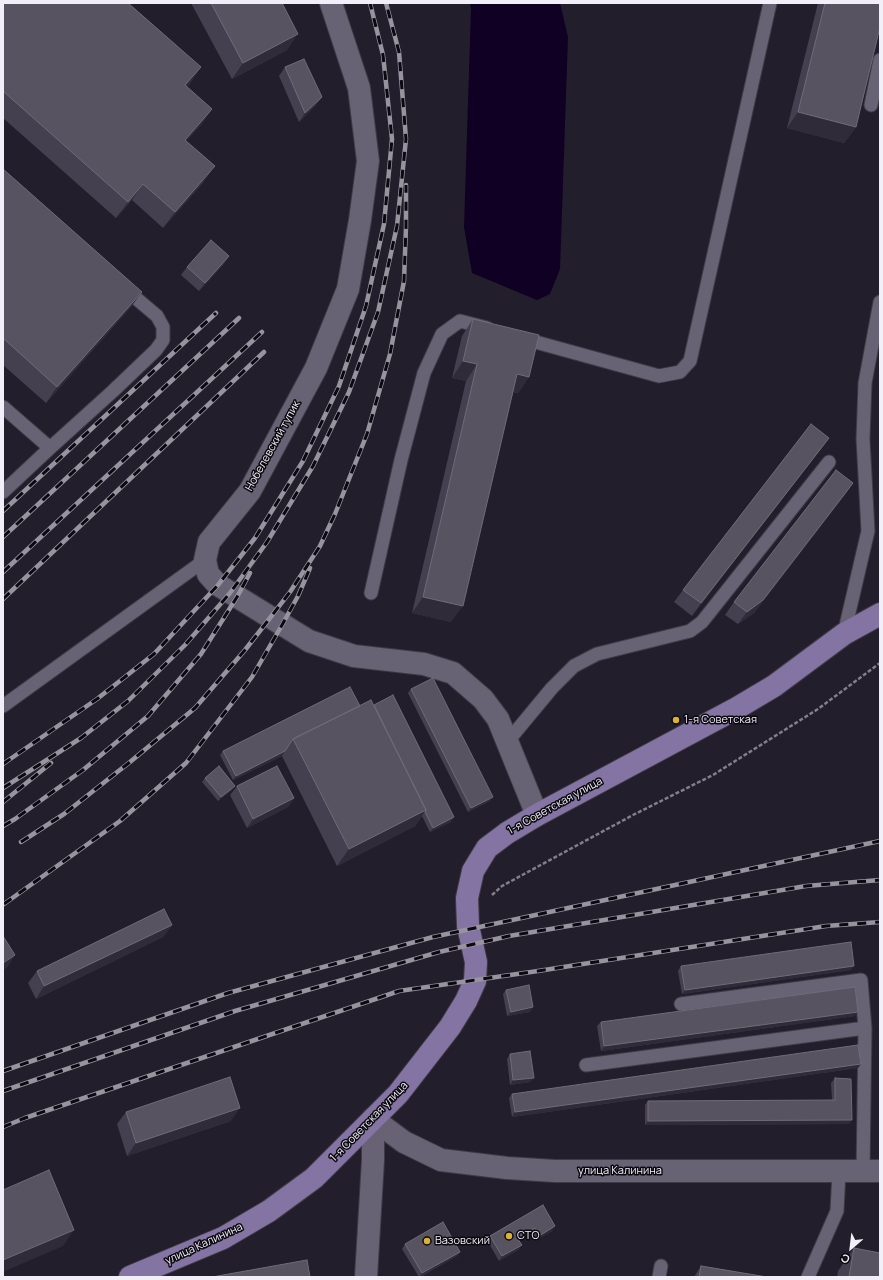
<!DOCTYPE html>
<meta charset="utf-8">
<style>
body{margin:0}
#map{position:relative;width:883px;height:1280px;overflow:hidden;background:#231e2c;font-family:Manrope,sans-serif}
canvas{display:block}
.frame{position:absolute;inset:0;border:4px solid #f2eff9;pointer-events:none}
.north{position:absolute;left:831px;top:1228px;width:40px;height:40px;-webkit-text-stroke:3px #0b090f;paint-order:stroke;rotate:208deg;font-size:11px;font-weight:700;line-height:16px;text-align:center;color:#f2eff9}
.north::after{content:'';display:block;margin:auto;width:14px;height:18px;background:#f2eff9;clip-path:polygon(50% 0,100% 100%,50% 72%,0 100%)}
</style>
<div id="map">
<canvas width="883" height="1280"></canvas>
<div class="frame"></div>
<div class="north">С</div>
</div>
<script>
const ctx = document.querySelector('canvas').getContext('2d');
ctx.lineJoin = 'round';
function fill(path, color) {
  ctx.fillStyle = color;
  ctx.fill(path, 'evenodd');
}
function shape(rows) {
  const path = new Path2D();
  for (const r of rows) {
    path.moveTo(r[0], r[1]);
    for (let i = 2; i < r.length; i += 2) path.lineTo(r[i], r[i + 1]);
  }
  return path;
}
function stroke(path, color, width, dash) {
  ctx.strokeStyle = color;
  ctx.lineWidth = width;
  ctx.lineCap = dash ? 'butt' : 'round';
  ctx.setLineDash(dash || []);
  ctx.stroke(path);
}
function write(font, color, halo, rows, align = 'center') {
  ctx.font = font + ' Manrope,sans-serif';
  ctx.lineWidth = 3;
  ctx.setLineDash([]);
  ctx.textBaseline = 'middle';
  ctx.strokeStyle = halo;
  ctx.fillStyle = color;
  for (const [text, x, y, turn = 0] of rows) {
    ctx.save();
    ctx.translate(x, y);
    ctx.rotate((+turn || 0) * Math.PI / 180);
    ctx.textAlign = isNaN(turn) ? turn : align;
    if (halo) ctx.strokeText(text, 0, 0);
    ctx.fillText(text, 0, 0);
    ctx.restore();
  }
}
fill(shape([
 [470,3,560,3,568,37,560,269,550,294,537,300,472,273,464,227,471,9]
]), '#0f0024');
const lane = shape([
 [871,105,880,60],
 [521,338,659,376,680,372,690,361,770,3],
 [3,407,50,448],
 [3,492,50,448,113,391,156,350,163,340,163,327,157,316,124,288],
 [371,593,401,460,424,373,442,334,460,321,487,328],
 [844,634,868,531,863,439,865,383,880,302],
 [3,706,205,560],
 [508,741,552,688,574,666,597,654,690,631,702,622,829,462],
 [681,1004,861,980,865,1028,863,1172],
 [586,1065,865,1028],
 [659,1277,661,1266],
 [808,1277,837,1211,839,1172]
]);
const street = shape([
 [331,3,359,88,368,161,360,220,348,289,316,368,250,491,209,542,205,560,208,574,218,585,309,641,354,656,424,664,453,673,483,699,498,719,537,815],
 [366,1277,373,1160,373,1119]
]);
const secondary = shape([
 [373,1119,404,1142,441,1160,507,1168,555,1171,880,1171]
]);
const primary = shape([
 [130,1277,223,1238,269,1211,314,1178,398,1094,450,1027,466,1001,475,981,476,962,468,926,467,898,473,871,487,848,507,833,537,815,737,708,774,686,844,634,880,614]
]);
stroke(lane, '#3f3b46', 15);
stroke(street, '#3f3b46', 24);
stroke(secondary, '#3f3b46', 24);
stroke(primary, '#3f3b46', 24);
stroke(shape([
 [492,895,502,886,633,815,713,775,818,709,880,663]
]), '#827e8a', 2.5, [4, 2]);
stroke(lane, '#686374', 13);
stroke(street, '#686374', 22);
stroke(secondary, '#686374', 22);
stroke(primary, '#8474a3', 22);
const rail = shape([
 [3,511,216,313],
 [3,537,239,318],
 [3,572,262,332],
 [3,599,264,352],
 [3,764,97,699,154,654,218,585,255,538,303,461,339,386,366,306,384,224,392,139,383,55,370,3],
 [3,788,81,738,128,701,185,645,230,593,267,542,313,466,349,392,378,312,397,226,406,139,399,52,386,3],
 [3,802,51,763],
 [3,826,15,819,83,770,148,716,201,654,237,597,250,573],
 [21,842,64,814,130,762,195,708,245,650,270,618,290,592,320,546,335,514,367,434,390,354,404,281,406,227,406,185],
 [4,904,120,821,186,763,252,677,282,625,298,596,310,568],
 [3,1071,228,993,433,937,880,841],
 [3,1091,235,1011,439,952,509,936,806,886,880,880],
 [3,1127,25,1118,399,991,538,971,826,926,880,922]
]);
stroke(rail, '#97939f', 4.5);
stroke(rail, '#0b090f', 3, [9]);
fill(shape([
 [3,3,201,67,187,87,212,109,201,125,186,141,203,183,163,228,132,200,116,218,3,118],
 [191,3,282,3,287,50,232,79],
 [818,3,880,3,856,127,844,143,787,128],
 [285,67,322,97,315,106,299,122,279,76],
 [3,169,142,292,130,308,46,403,3,365],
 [229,256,223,265,199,291,181,275,187,267],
 [473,319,529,377,518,393,513,392,451,622,412,613,466,381,452,378,462,336],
 [829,438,820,450,692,616,674,602,683,590],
 [853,483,844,496,754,613,738,624,725,615,734,602],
 [411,689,490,801,468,812,408,693],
 [374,705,451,822,430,832,422,816,415,826,337,866,282,756,233,780,220,755,223,751,360,706],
 [205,778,232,790,218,801,202,782],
 [237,786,294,798,288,807,247,828,230,795],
 [172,925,163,937,36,999,28,983,37,971],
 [681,966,851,970,682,994,678,971],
 [506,990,533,1007,530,1012,507,1016,503,994],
 [855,1016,601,1051,597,1026,601,1022],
 [510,1054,530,1082,510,1085,507,1059],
 [861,1064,858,1068,512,1117,509,1098,512,1094],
 [835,1078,849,1124,645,1125,645,1105,648,1101,832,1100,831,1083],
 [126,1112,231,1121,127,1156,117,1124],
 [543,1205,552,1231,536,1240,531,1232,518,1240,522,1245,518,1250,499,1261,487,1240,490,1236],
 [405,1244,460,1252,457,1256,420,1277,419,1277,402,1249],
 [854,1248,880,1277,837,1277,838,1271],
 [701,1266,767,1277,694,1277]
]), '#45404f');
fill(shape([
 [298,34,287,50,232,79,243,63],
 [201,67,190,84,174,102,185,85],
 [322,97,315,106,299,122,305,113],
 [212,109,201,125,173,156,185,140],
 [798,112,856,127,844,143,787,128],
 [215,166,203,183,163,228,175,212],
 [143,184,132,200,116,218,128,202],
 [229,256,223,265,199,291,205,283],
 [142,292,130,308,46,403,57,387],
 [463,361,477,364,466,381,452,378],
 [517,374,529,377,518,393,505,390],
 [829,438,820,450,692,616,701,603],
 [853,483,844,496,754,613,738,624,747,612],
 [423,597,463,606,451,622,412,613],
 [285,751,282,756,233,780,236,776],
 [235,786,232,790,218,801,221,797],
 [493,797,490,801,468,812,471,808],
 [294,798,288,807,247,828,253,819],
 [426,810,415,826,337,866,349,849],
 [454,817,451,822,430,832,433,828],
 [172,925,163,937,36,999,44,986],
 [15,955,7,968,3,970,3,963],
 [854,966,851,970,682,994,685,990],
 [533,1007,530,1012,507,1016,511,1012],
 [858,1012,855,1016,601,1051,604,1046],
 [861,1064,858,1068,512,1117,515,1112],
 [534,1078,530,1082,510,1085,513,1080],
 [240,1108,231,1121,127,1156,136,1143],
 [852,1120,849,1124,645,1125,648,1121],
 [555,1226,552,1231,536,1240,539,1236],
 [535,1228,531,1232,514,1242,517,1238],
 [74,1230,63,1246,3,1272,3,1260],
 [522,1245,518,1250,499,1261,502,1256],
 [460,1252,457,1256,419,1277,422,1273]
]), '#302b39');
const building = shape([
 [3,3,128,3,201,67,185,85,212,109,185,140,215,166,175,212,143,184,128,202,3,91,3,3],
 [211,3,282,3,298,34,243,63,211,3],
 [825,3,880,3,880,27,856,127,798,112,825,3],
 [304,59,322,97,305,113,285,67,304,59],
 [3,169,142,292,57,387,3,338,3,169],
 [211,240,229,256,205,283,187,267,211,240],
 [473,319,539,335,529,377,517,374,463,606,423,597,477,364,463,361,473,319],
 [811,424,829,438,701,603,683,590,811,424],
 [836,470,853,483,763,600,747,612,734,602,836,470],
 [433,678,493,797,471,808,411,689,433,678],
 [350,687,360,706,293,739,285,751,236,776,223,751,350,687],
 [393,695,454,817,433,828,425,812,426,810,374,705,393,695],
 [371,700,426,810,349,849,293,739,371,700],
 [219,766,235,786,221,797,205,778,219,766],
 [277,766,294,798,253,819,237,786,277,766],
 [164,909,172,925,44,986,37,971,164,909],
 [3,936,15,955,3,963,3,936],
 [851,942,854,966,685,990,681,966,851,942],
 [529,985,533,1007,511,1012,506,990,529,985],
 [855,987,858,1012,604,1046,601,1022,855,987],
 [858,1045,861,1064,515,1112,512,1094,858,1045],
 [530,1051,534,1078,513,1080,510,1054,530,1051],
 [230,1077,240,1108,136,1143,126,1112,230,1077],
 [835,1078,851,1079,852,1120,648,1121,648,1101,835,1100,835,1078],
 [49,1170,74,1230,3,1260,3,1190,49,1170],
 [543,1205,555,1226,539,1236,535,1228,517,1238,522,1245,502,1256,490,1236,543,1205],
 [443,1222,460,1252,422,1273,405,1244,443,1222],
 [854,1248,880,1253,880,1277,849,1277,854,1248],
 [307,1260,310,1277,212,1277,307,1260],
 [701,1266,767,1277,699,1277,701,1266]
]);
fill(building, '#585361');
stroke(building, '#706b79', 1);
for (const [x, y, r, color] of [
 [676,720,4,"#dbb233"],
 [509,1236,4,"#dbb233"],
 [427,1241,4,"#dbb233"]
]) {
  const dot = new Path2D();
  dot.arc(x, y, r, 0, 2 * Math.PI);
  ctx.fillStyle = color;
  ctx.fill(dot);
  stroke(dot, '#0b090f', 1.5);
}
write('11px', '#f2eff9', '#0b090f', [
 ["Нобелевский тупик",273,446,-61],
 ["1-я Советская улица",555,806,-29],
 ["1-я Советская улица",369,1122,-46],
 ["улица Калинина",620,1171],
 ["улица Калинина",204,1244,-25]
]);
write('11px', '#f2eff9', '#0b090f', [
 ["1-я Советская",684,720],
 ["СТО",517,1236],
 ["Вазовский",435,1241]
], 'left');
</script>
